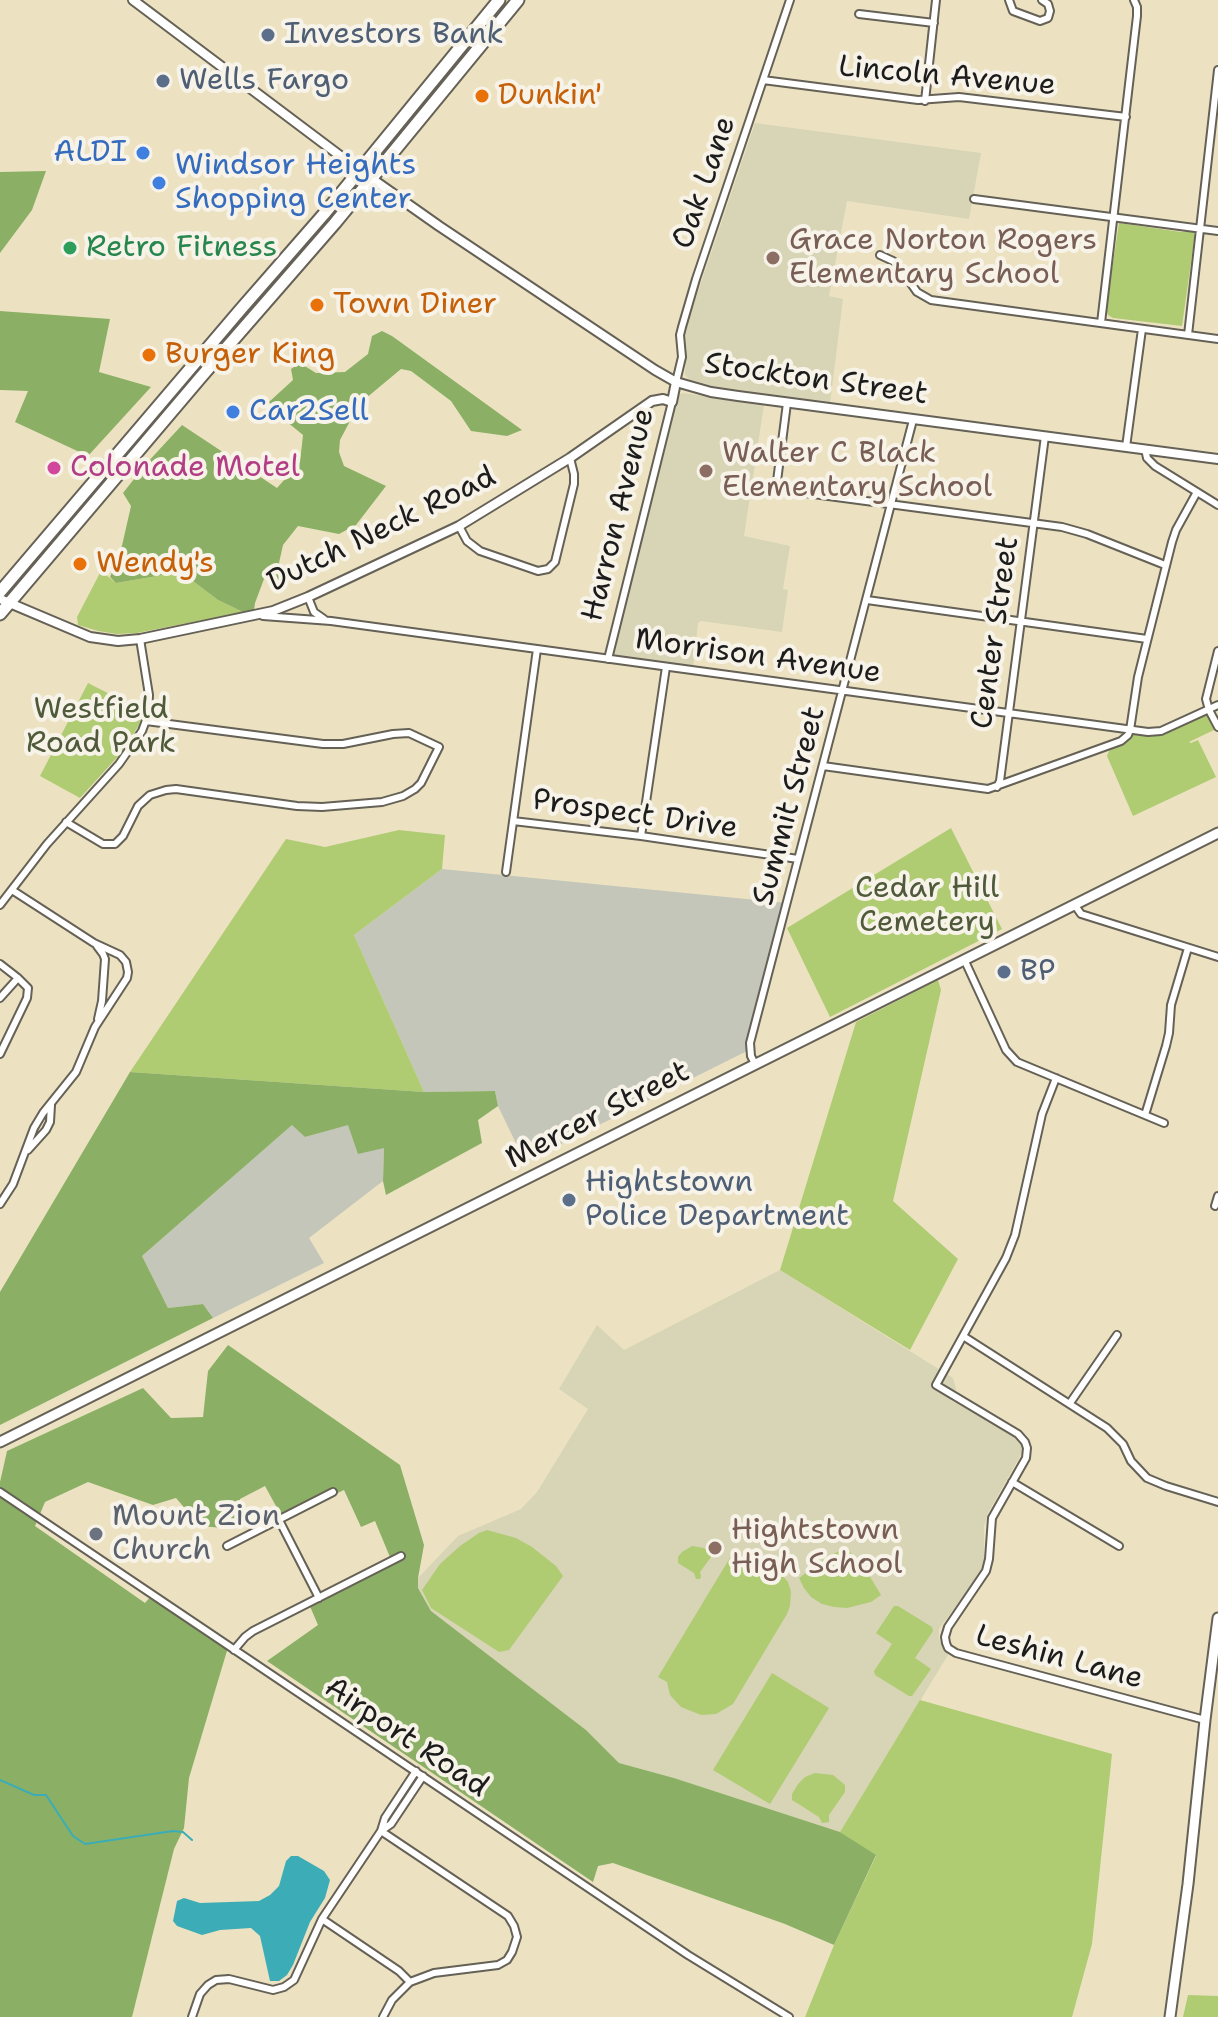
<!DOCTYPE html>
<style>
body{margin:0}
canvas{display:block;background:#ece2c2}
</style>
<canvas width="1218" height="2017"></canvas>
<script>
const ctx = document.querySelector('canvas').getContext('2d');
ctx.lineJoin = 'round';
function fill(path, color) {
  ctx.fillStyle = color;
  ctx.fill(path, 'evenodd');
}
function shape(rows) {
  const path = new Path2D();
  for (const r of rows) {
    path.moveTo(r[0], r[1]);
    for (let i = 2; i < r.length; i += 2) path.lineTo(r[i], r[i + 1]);
  }
  return path;
}
function stroke(path, color, width, dash) {
  ctx.strokeStyle = color;
  ctx.lineWidth = width;
  ctx.lineCap = dash ? 'butt' : 'round';
  ctx.setLineDash(dash || []);
  ctx.stroke(path);
}
function write(font, color, halo, rows, align = 'center') {
  ctx.font = font + ' "Shantell Sans",sans-serif';
  ctx.lineWidth = 8;
  ctx.setLineDash([]);
  ctx.textBaseline = 'middle';
  ctx.strokeStyle = halo;
  ctx.fillStyle = color;
  for (const [text, x, y, turn = 0] of rows) {
    ctx.save();
    ctx.translate(x, y);
    ctx.rotate((+turn || 0) * Math.PI / 180);
    ctx.textAlign = isNaN(turn) ? turn : align;
    if (halo) ctx.strokeText(text, 0, 0);
    ctx.fillText(text, 0, 0);
    ctx.restore();
  }
}
fill(shape([
 [755,123,981,153,969,219,847,201,829,296,843,299,830,404,722,389,689,379,685,375,686,355,684,344,685,330],
 [683,393,764,405,744,536,790,546,783,589,788,590,782,632,701,621,698,623,693,667,616,656,613,654,676,400,678,395],
 [780,1270,953,1378,956,1389,950,1400,1011,1434,1021,1442,1024,1449,988,1513,984,1526,984,1562,982,1571,939,1629,939,1639,948,1655,840,1832,674,1778,619,1763,586,1730,431,1611,418,1588,418,1578,458,1536,521,1509,537,1492,588,1409,559,1389,597,1325,624,1350]
]), '#d7d5b5');
fill(shape([
 [442,869,787,903,749,1050,525,1162,498,1106,495,1091,424,1092,354,935],
 [293,1124,305,1137,348,1124,384,1148,383,1181,309,1238,324,1263,213,1318,203,1304,168,1308,142,1256]
]), '#c3c6b9');
fill(shape([
 [1119,223,1181,232,1191,231,1195,234,1182,326,1113,318,1108,315,1106,309],
 [101,571,116,583,181,572,218,600,243,612,137,633,117,634,98,631,78,625,77,617],
 [88,683,143,711,139,725,122,752,80,798,40,776],
 [1208,714,1216,729,1189,742,1191,743,1198,740,1216,777,1133,816,1107,756,1109,751,1134,735,1156,736],
 [951,828,1002,929,830,1017,787,928],
 [399,830,445,835,442,869,354,935,424,1092,130,1072,286,839,325,847],
 [938,980,941,990,893,1201,958,1259,910,1350,780,1270,856,1022],
 [487,1530,516,1538,532,1547,556,1566,563,1576,509,1650,499,1652,431,1608,422,1590,440,1564,460,1546,479,1533],
 [692,1546,704,1548,709,1551,711,1557,700,1572,701,1576,700,1579,696,1579,694,1573,678,1563,678,1557,682,1552],
 [843,1549,849,1551,863,1565,881,1595,871,1602,847,1608,834,1607,822,1604,811,1597,804,1588,799,1578,826,1558],
 [731,1556,739,1561,760,1560,775,1567,788,1582,791,1592,790,1606,787,1614,733,1704,716,1714,701,1715,681,1707,670,1695,667,1682,658,1677],
 [894,1606,898,1606,932,1627,933,1631,915,1658,931,1669,912,1696,909,1696,875,1675,874,1671,892,1644,876,1633],
 [772,1673,829,1708,770,1804,713,1770],
 [920,1700,1112,1754,1092,1944,1072,2017,805,2017,834,1945,876,1856,840,1832],
 [815,1773,833,1775,845,1785,845,1792,829,1815,829,1822,822,1823,819,1817,792,1800,792,1794,798,1784,805,1777],
 [1188,1995,1218,1996,1218,2017,1183,2017]
]), '#afcc73');
fill(shape([
 [46,171,32,210,0,253,0,172],
 [0,311,110,319,99,372,151,387,88,456,15,422,28,391,0,390],
 [382,331,392,336,522,430,507,436,471,431,451,401,411,371,401,369,359,404,340,440,339,452,344,466,386,486,356,525,339,534,298,526,283,545,279,563,291,574,290,581,282,584,272,575,264,579,255,603,254,610,243,612,218,600,181,572,116,583,110,577,121,550,131,506,123,493,145,465,182,425,277,488,300,462,303,435,275,412,269,402,293,380,291,369,300,363,316,373,345,372,368,354,372,336],
 [130,1072,424,1092,495,1091,498,1106,478,1120,482,1143,386,1195,383,1181,384,1148,358,1154,348,1125,305,1137,292,1125,142,1256,168,1308,203,1304,213,1318,0,1425,0,1292],
 [228,1345,400,1465,424,1545,418,1578,418,1588,431,1611,586,1730,619,1763,674,1778,840,1832,876,1855,834,1945,785,1924,613,1863,598,1866,593,1882,267,1661,318,1625,309,1604,392,1562,375,1521,361,1527,344,1490,283,1519,265,1486,240,1499,235,1529,200,1526,176,1498,153,1505,88,1482,45,1502,35,1526,145,1603,151,1596,229,1644,189,1778,184,1828,174,1849,132,2017,0,2017,0,1482,7,1451,143,1388,171,1418,203,1417,208,1371]
]), '#8bb065');
fill(shape([
 [291,1856,298,1856,324,1871,330,1880,325,1898,310,1922,293,1965,287,1975,279,1981,270,1981,260,1936,251,1928,220,1930,202,1935,177,1926,173,1921,177,1901,184,1898,200,1903,259,1901,270,1895,279,1886,286,1861]
]), '#3cadb6');
stroke(shape([
 [0,1780,34,1795,46,1795,73,1836,85,1844,173,1831,183,1832,192,1840]
]), '#3cadb6', 2);
const street = shape([
 [1009,0,1013,11,1040,21,1048,18,1050,11,1048,4,1042,0],
 [859,14,934,23],
 [763,80,918,100,959,97,1126,117],
 [925,101,936,0],
 [974,199,1218,231],
 [880,255,893,261,900,268,917,292,931,300,1218,339],
 [1101,323,1137,16,1137,7,1134,0],
 [1188,335,1218,70],
 [676,382,682,357,680,335,682,327,696,279,790,0],
 [1126,447,1142,329],
 [1145,449,1147,458,1155,466,1218,505],
 [753,486,1062,527,1087,534,1165,565],
 [776,489,787,403],
 [459,526,467,541,480,551,538,571,548,569,555,562,574,484,574,474,570,458],
 [308,597,314,612,324,619],
 [867,600,1147,639],
 [263,616,331,621,1148,732,1161,731,1218,705],
 [1218,651,1206,699,1209,710,1218,727],
 [608,659,672,402],
 [823,766,988,789,1121,741,1128,735,1130,730,1138,677,1172,542,1176,530,1197,492],
 [997,787,1000,781,1045,436],
 [513,821,641,836,798,859],
 [66,822,103,844,115,844,123,836,138,806,150,795,166,790,176,789,297,806,322,807,382,802,403,796,415,789,421,783,439,747,409,733,393,734,343,744,323,744,146,721],
 [641,836,666,667],
 [506,872,537,649],
 [1074,904,1081,914,1218,957],
 [0,905,47,844,119,764,142,731,148,715,149,695,140,639],
 [97,946,103,954,105,959,102,1001,98,1019],
 [964,959,1006,1050,1017,1062,1164,1123],
 [0,964,18,978],
 [0,998,18,978,28,988,27,998,0,1054],
 [755,1064,751,1056,750,1043,913,420],
 [1056,1078,1042,1114,1015,1235,1006,1258,936,1385,1018,1434,1025,1442,1027,1448,1026,1458,992,1518,989,1559,986,1571,948,1627,945,1637,946,1643,948,1648,956,1653,1205,1720],
 [1145,1115,1166,1046,1169,1033,1171,1005,1188,948],
 [28,1150,46,1130,50,1122,51,1105],
 [0,1204,13,1184,34,1128,43,1113,76,1072,95,1027,127,978,128,972,126,962,120,955,94,943,12,890],
 [1215,1206,1218,1196],
 [963,1336,1107,1428,1123,1444,1131,1461,1147,1478,1166,1486,1218,1502],
 [1070,1403,1117,1335],
 [1012,1482,1119,1546],
 [0,1492,688,1955,789,2017],
 [279,1520,319,1598],
 [227,1546,333,1492],
 [234,1650,245,1637,253,1631,401,1556],
 [381,1831,508,1916,514,1926,517,1937,512,1952,507,1960,498,1965,434,1973,410,1982,392,2000,383,2017],
 [381,1831,385,1818,416,1771],
 [322,1919,399,1971,410,1982],
 [192,2017,200,1994,208,1985,216,1980,229,1979,273,1990,284,1987,294,1980,322,1919,381,1831,391,1824,423,1776]
]);
const secondary = shape([
 [133,0,351,164,439,226,655,370,676,382,711,392,738,396,1218,459],
 [0,599,90,637,118,641,140,639,273,611,308,597,459,526,570,458,652,401,663,399,672,402,676,382]
]);
const primary = shape([
 [0,1442,1218,833],
 [1170,2017,1188,1884,1205,1720,1218,1618]
]);
const highway = shape([
 [0,592,241,309,324,214,499,0],
 [0,614,201,377,335,223,518,0]
]);
stroke(street, '#656156', 10);
stroke(secondary, '#656156', 12);
stroke(primary, '#656156', 13);
stroke(highway, '#656156', 15);
stroke(street, '#fff', 6);
stroke(secondary, '#fff', 8);
stroke(primary, '#fff', 9);
stroke(highway, '#fff', 11);
for (const [x, y, r, color] of [
 [268,35,8,"#5c6f8a"],
 [163,81,8,"#5c6f8a"],
 [482,96,8,"#e8710a"],
 [143,153,8,"#3f7fe0"],
 [159,183,8,"#3f7fe0"],
 [70,248,8,"#2e9e5b"],
 [773,258,8,"#8d6e63"],
 [317,305,8,"#e8710a"],
 [149,355,8,"#e8710a"],
 [233,412,8,"#3f7fe0"],
 [54,468,8,"#d1479c"],
 [706,471,8,"#8d6e63"],
 [80,564,8,"#e8710a"],
 [1004,972,8,"#5c6f8a"],
 [569,1200,8,"#5c6f8a"],
 [96,1534,8,"#6b7280"],
 [715,1548,8,"#8d6e63"]
]) {
  const dot = new Path2D();
  dot.arc(x, y, r, 0, 2 * Math.PI);
  ctx.fillStyle = color;
  ctx.fill(dot);
  stroke(dot, '#f7f3e8', 3);
}
write('30px', '#4e5e75', '#f7f3e8', [
 ["Investors Bank",284,35],
 ["Wells Fargo",179,81],
 ["BP",1020,972],
 ["Hightstown",585,1183],
 ["Police Department",585,1217]
], 'left');
write('30px', '#1c1c1c', '#f7f3e8', [
 ["Lincoln Avenue",947,77,5],
 ["Oak Lane",705,183,-71],
 ["Stockton Street",816,380,8],
 ["Harron Avenue",619,515,-76],
 ["Dutch Neck Road",382,530,-26],
 ["Center Street",996,633,-82],
 ["Morrison Avenue",758,657,8],
 ["Summit Street",790,806,-75],
 ["Prospect Drive",635,815,8],
 ["Mercer Street",598,1116,-27],
 ["Leshin Lane",1059,1658,15],
 ["Airport Road",406,1738,34]
]);
write('30px', '#c56008', '#f7f3e8', [
 ["Dunkin'",498,96],
 ["Town Diner",333,305],
 ["Burger King",165,355],
 ["Wendy's",96,564]
], 'left');
write('30px', '#366cbe', '#f7f3e8', [
 ["ALDI",127,153,"right"],
 ["Windsor Heights",175,166],
 ["Shopping Center",175,200],
 ["Car2Sell",249,412]
], 'left');
write('30px', '#785e54', '#f7f3e8', [
 ["Grace Norton Rogers",789,241],
 ["Elementary School",789,275],
 ["Walter C Black",722,454],
 ["Elementary School",722,488],
 ["Hightstown",731,1531],
 ["High School",731,1565]
], 'left');
write('30px', '#27864d', '#f7f3e8', [
 ["Retro Fitness",86,248]
], 'left');
write('30px', '#b23c85', '#f7f3e8', [
 ["Colonade Motel",70,468]
], 'left');
write('30px', '#4f5a3a', '#f7f3e8', [
 ["Westfield",101,710],
 ["Road Park",101,744],
 ["Cedar Hill",927,889],
 ["Cemetery",927,923]
]);
write('30px', '#5b616d', '#f7f3e8', [
 ["Mount Zion",112,1517],
 ["Church",112,1551]
], 'left');
</script>
